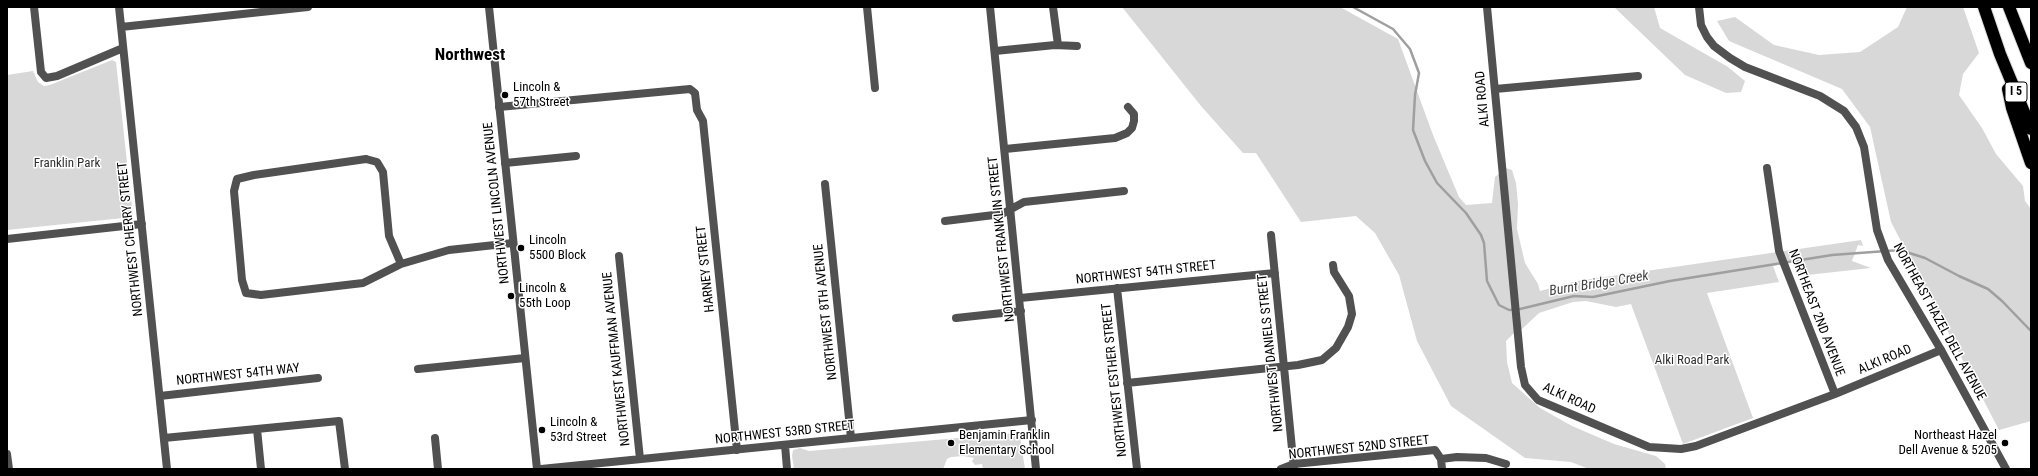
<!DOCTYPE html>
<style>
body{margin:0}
#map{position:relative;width:2038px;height:476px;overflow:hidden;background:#fff;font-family:"Roboto Condensed",sans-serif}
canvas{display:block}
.frame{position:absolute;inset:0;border:8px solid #000;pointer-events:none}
</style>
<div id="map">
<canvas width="2038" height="476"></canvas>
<div class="frame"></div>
</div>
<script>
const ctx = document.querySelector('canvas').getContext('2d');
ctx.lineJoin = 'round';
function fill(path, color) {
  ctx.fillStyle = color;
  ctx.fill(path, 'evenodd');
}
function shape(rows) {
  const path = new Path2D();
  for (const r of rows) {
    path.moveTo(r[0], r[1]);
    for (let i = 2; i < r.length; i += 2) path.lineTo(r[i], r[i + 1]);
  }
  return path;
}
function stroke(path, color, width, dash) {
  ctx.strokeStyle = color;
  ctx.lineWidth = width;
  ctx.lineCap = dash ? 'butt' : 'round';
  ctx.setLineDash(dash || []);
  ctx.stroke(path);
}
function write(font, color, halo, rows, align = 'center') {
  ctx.font = font + ' "Roboto Condensed",sans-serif';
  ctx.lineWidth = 3;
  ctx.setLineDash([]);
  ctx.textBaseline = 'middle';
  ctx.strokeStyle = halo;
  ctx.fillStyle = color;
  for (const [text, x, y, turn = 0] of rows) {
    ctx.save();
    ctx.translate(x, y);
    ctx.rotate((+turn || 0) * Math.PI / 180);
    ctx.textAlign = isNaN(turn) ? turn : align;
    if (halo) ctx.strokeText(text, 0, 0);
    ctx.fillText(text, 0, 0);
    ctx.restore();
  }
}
fill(shape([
 [1122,7,1340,7,1398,39,1433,135,1459,197,1466,205,1492,203,1495,177,1506,168,1512,170,1516,183,1518,204,1517,229,1525,263,1538,284,1540,291,1577,281,1861,240,1863,246,1858,245,1852,261,1871,268,1798,276,1792,262,1773,266,1779,282,1707,293,1753,418,1683,444,1631,304,1616,307,1586,301,1573,302,1539,313,1522,329,1516,331,1506,341,1507,362,1512,383,1540,408,1572,426,1614,444,1656,456,1665,464,1666,469,1589,469,1571,462,1525,458,1451,406,1417,341,1399,275,1375,233,1356,216,1301,222,1256,153,1243,153,1201,106],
 [1614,7,1654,7,1660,28,1728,67,1745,81,1741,92,1726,93,1685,75],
 [1907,7,1963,7,1979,53,1963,74,1959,95,1982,128,1996,154,2023,186,2025,201,2031,209,2031,421,1999,430,1891,222,1870,127,1842,89,1729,41,1717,21,1735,17,1774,45,1819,55,1860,52,1898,27],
 [112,60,116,62,133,217,7,230,7,75,33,71,38,82,44,86,50,85],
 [1015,433,1020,437,1025,469,983,469,982,464,975,465,972,461,974,458,963,456,951,457,947,459,943,469,794,469,792,456,793,450,800,448,809,451]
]), '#d8d8d8');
stroke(shape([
 [1353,7,1393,29,1410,49,1419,73,1415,95,1413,130,1425,161,1437,183,1466,213,1481,235,1484,243,1487,281,1499,305,1509,310,1520,309,1574,296,1593,297,1670,281,1832,255,1900,250,1925,258,1959,276,1988,289,2002,301,2031,331]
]), '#9f9f9f', 2.5);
const motorway = shape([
 [1984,7,2000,54,2031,129],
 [2009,7,2031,63],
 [2008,89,2012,108,2031,163]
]);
stroke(motorway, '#dbdbdb', 14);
stroke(shape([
 [34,7,41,72,46,78,57,76,123,48],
 [119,7,167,469],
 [867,7,875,88],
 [990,7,1036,469],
 [1053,7,1058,45],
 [1487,7,1521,367,1525,385,1538,400,1649,447,1681,449,1696,446,1835,394,1941,350],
 [121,27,308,7],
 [995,51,1055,45,1077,46],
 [1495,89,1638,76],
 [499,107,690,89,695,93,697,110,703,121,704,131,737,450],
 [1005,149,1115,138,1127,133,1132,128,1134,121,1134,114,1128,107],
 [366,159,377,162,383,172,389,236,401,264,363,283,261,295,246,293,242,280,234,191,237,179,254,175,366,159],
 [505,163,576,156],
 [1767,168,1779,251,1835,394],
 [825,184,851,438],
 [945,221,1002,214,1024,202,1124,191],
 [1271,235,1294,469],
 [7,239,142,224],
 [619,256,640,459],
 [401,264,449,250,513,243],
 [1117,288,1137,469],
 [1020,298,1275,273],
 [956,318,1021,311],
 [418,369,525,358],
 [1127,383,1298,365,1322,360,1336,348,1348,327,1352,314,1349,296,1334,272,1333,265],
 [160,396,318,378],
 [257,429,261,469],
 [164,438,339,421,345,469],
 [435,438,438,469],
 [785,445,787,469],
 [7,454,9,469],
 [1441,459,1442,469],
 [541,469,1032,420],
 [1281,469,1294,464,1435,450,1441,459,1457,457,1486,458,1506,464]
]), '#515151', 8);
stroke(shape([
 [489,7,537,469],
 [1699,7,1701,25,1707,37,1714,46,1730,58,1745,67,1820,96,1844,111,1856,127,1864,147,1877,230,1888,260,1941,350,2006,469]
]), '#515151', 8);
stroke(motorway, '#000', 12);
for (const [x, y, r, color] of [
 [505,95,4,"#000"],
 [521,248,4,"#000"],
 [511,296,4,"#000"],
 [542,430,4,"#000"],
 [951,443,4,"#000"],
 [2005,443,4,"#000"]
]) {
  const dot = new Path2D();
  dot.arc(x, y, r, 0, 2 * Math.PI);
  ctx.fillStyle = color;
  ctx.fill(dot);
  stroke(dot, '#fff', 1.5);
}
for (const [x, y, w] of [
 [2016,92,22]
]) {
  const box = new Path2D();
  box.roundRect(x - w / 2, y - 10, w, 20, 3);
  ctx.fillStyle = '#fff';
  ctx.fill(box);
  stroke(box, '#000', 1);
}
write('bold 12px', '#000', null, [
 ["I 5",2016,92]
]);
write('13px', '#000', '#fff', [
 ["Lincoln &",513,88],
 ["57th Street",513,103],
 ["Lincoln",529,241],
 ["5500 Block",529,256],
 ["Lincoln &",519,289],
 ["55th Loop",519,304],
 ["Lincoln &",550,423],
 ["53rd Street",550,438],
 ["Benjamin Franklin",959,436],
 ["Elementary School",959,451],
 ["Northeast Hazel",1997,436,"right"],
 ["Dell Avenue & 5205",1997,451,"right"]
], 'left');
write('13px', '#000', '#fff', [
 ["ALKI ROAD",1483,99,-95],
 ["NORTHWEST LINCOLN AVENUE",497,203,-96],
 ["NORTHWEST CHERRY STREET",131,239,-96],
 ["NORTHWEST FRANKLIN STREET",1002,239,-96],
 ["HARNEY STREET",706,269,-96],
 ["NORTHWEST 54TH STREET",1146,273,-6],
 ["NORTHWEST 8TH AVENUE",826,312,-96],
 ["NORTHEAST 2ND AVENUE",1816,313,69],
 ["NORTHEAST HAZEL DELL AVENUE",1939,322,61],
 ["NORTHWEST DANIELS STREET",1271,353,-96],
 ["NORTHWEST KAUFFMAN AVENUE",617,359,-96],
 ["ALKI ROAD",1885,360,-23],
 ["NORTHWEST 54TH WAY",238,375,-6],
 ["NORTHWEST ESTHER STREET",1115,380,-96],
 ["ALKI ROAD",1569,399,25],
 ["NORTHWEST 53RD STREET",785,433,-6],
 ["NORTHWEST 52ND STREET",1359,448,-6]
]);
write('13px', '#2f2f2f', '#fff', [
 ["Franklin Park",67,164],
 ["Alki Road Park",1692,361]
]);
write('italic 14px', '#404040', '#fff', [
 ["Burnt Bridge Creek",1599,284,-9]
]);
write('bold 17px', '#000', '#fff', [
 ["Northwest",470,56]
]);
</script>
